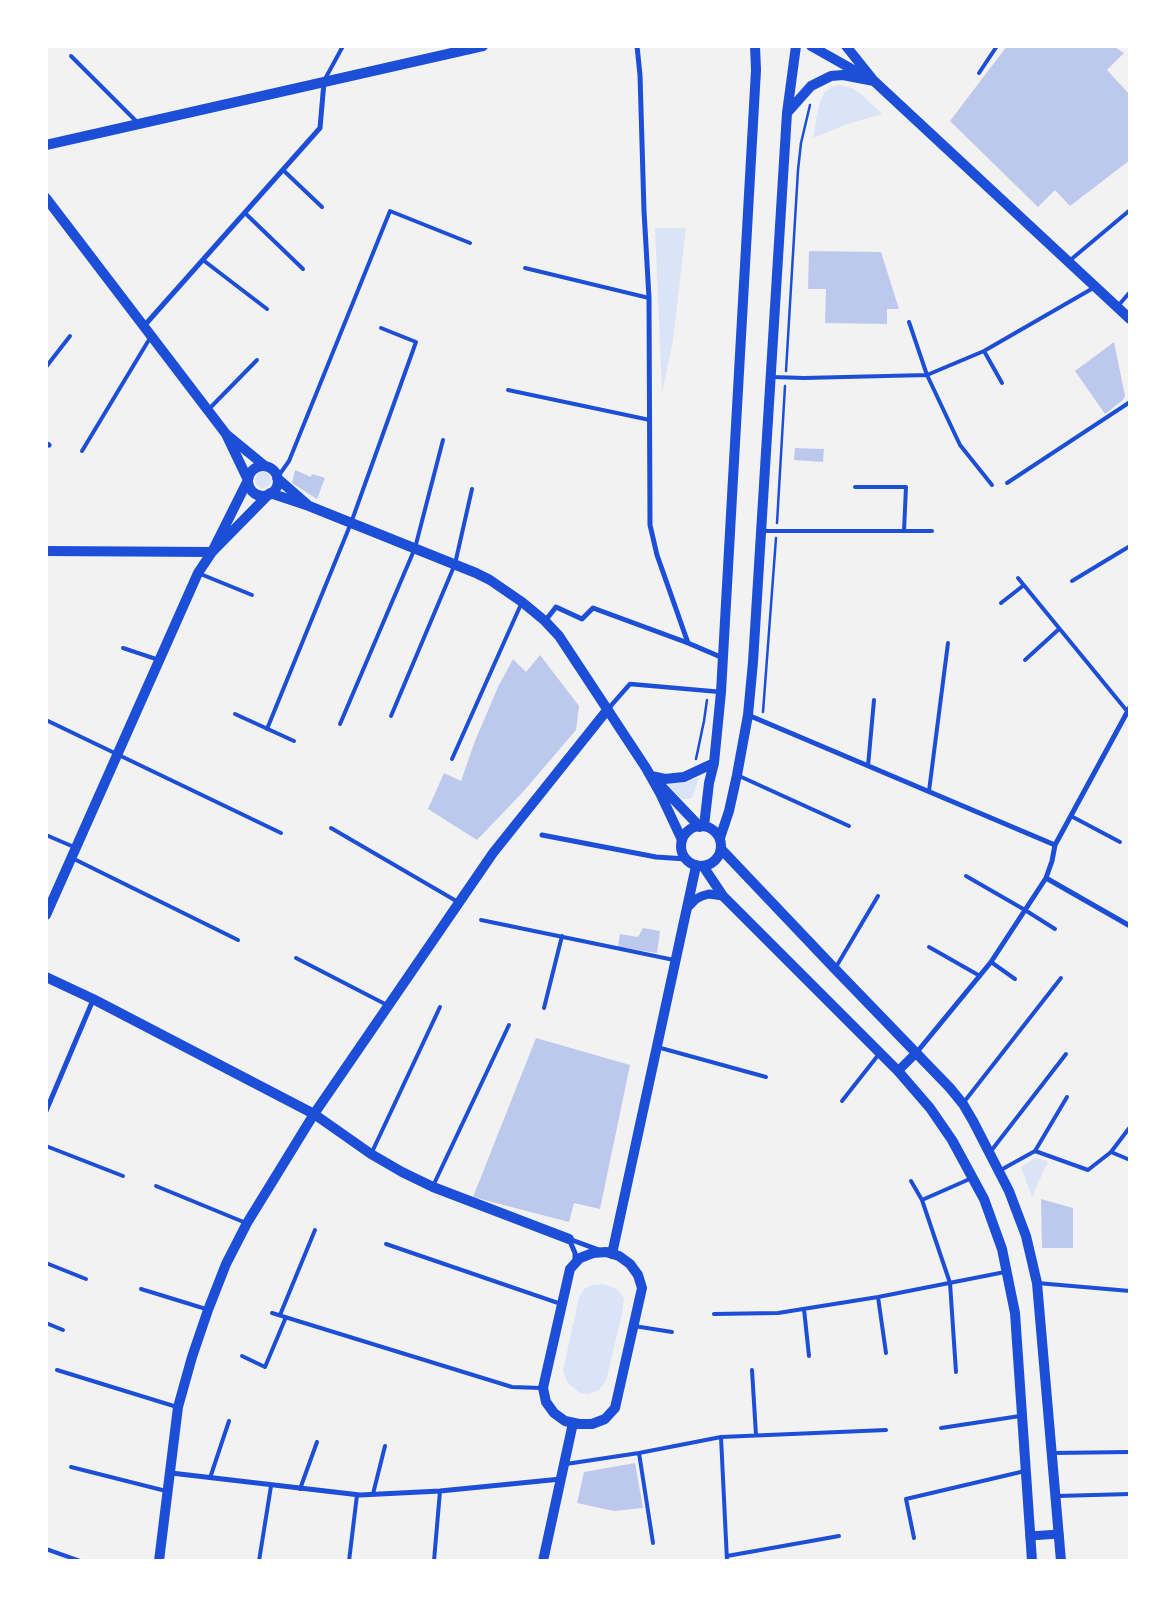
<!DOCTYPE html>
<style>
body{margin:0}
#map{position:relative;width:1176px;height:1607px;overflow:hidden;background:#f2f2f2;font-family:"Sofia Sans Condensed",sans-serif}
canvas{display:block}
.frame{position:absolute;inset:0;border:48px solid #fff;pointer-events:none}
</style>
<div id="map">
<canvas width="1176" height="1607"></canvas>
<div class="frame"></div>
</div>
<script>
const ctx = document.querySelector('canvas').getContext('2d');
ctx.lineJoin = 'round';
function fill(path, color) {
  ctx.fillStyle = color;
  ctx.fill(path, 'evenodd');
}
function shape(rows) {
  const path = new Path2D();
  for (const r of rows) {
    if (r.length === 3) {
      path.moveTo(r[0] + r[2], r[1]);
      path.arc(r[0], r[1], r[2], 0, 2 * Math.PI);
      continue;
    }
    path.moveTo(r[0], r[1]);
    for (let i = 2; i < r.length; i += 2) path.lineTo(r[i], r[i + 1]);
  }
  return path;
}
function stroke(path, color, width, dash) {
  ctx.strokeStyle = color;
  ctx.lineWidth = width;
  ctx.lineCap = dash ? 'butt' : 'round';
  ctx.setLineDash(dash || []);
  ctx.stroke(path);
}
fill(shape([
 [839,85,852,88,860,93,882,114,848,124,813,138,818,109,821,99,825,92,832,87],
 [655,228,686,228,673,341,662,393],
 [263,480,8],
 [699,778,692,798,690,799,682,799,666,784,683,782],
 [1035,1158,1048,1161,1032,1197,1021,1167],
 [604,1284,617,1289,624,1298,622,1314,606,1381,599,1390,588,1394,580,1393,567,1382,563,1371,579,1297,584,1289,592,1285]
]), '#dbe4f7');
fill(shape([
 [1007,46,1113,46,1124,53,1107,70,1130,95,1130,160,1070,206,1055,190,1038,207,950,121],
 [809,251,881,252,899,309,887,309,887,324,825,323,826,289,808,289],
 [1114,342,1125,396,1123,400,1105,414,1075,371],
 [795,448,824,449,823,462,794,460],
 [295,470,311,477,312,474,325,478,317,499,292,483],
 [540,655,579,706,576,730,522,793,477,840,428,809,444,773,461,781,475,741,498,687,513,659,526,672],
 [643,928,660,931,657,953,618,947,620,934,638,937],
 [536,1038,630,1065,600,1209,574,1203,569,1222,473,1197],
 [1041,1199,1073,1208,1073,1248,1042,1248],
 [635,1463,643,1508,614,1511,577,1503,584,1472]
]), '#bdc9ec');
stroke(shape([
 [786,371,798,170,801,143,810,105],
 [777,523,785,386],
 [763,712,776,538],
 [696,759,704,721,707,700]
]), '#1d4ed8', 2.5);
stroke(shape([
 [71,56,137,122],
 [979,73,997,46],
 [325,79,343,46],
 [283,170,322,207],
 [245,213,303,269],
 [203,260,267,309],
 [1068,262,1130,210],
 [525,268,649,298],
 [1118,306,1130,292],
 [909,322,927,375,960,445,992,485],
 [984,351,1002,383],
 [46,367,70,336],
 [772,377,804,378,927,375,984,351,1095,287],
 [508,390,650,420],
 [208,410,257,360],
 [82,451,150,338],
 [277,478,289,461,390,211,470,243],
 [1007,483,1130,402],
 [855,487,906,487,904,531],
 [761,531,932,531],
 [198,573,252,595],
 [1018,578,1127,711],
 [1072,581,1130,546],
 [1001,603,1024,585],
 [123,648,159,660],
 [1025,660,1059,629],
 [235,714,294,741],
 [391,716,455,564,472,489],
 [46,720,281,833],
 [340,724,415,548,443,440],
 [267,729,351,523,416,342,381,328],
 [452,759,522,602],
 [868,766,874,700],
 [737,775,849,826],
 [929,791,948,643],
 [1071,816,1120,842],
 [331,828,458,902],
 [46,835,74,847],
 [72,858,238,940],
 [966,876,1025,910,1055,929],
 [481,920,674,960],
 [929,947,980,976],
 [296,958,387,1005],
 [991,962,1015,979],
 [836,967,878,896],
 [544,1008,562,936],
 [657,1047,766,1077],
 [842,1101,879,1054],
 [964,1102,1061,978],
 [46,1146,123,1176],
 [991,1151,1066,1054],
 [1035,1151,1067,1097],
 [372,1152,440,1007],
 [1111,1152,1130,1127],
 [999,1171,1035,1151,1088,1170,1111,1152,1130,1160],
 [911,1181,922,1200,950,1283,956,1372],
 [156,1186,246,1223],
 [433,1186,509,1025],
 [922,1200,972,1178],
 [386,1244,561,1304],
 [46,1263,86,1279],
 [1037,1283,1130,1291],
 [141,1289,206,1309],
 [878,1297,886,1353],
 [804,1309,809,1356],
 [272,1313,512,1387,541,1388],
 [714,1314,778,1313,878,1297,1005,1272],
 [280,1315,315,1230],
 [46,1323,63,1330],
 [634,1326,672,1332],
 [242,1356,265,1367,286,1317],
 [57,1370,177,1407],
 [752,1370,756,1435],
 [941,1428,1020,1416],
 [721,1437,727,1561],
 [639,1453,653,1543],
 [1052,1453,1130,1452],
 [566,1464,639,1453,721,1437,886,1430],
 [71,1467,166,1491],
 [210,1478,229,1421],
 [300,1489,317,1442],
 [373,1494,385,1446],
 [1057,1496,1130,1494],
 [914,1538,906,1499,1025,1471],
 [46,1549,80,1561],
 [727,1556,839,1536],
 [259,1561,271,1486],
 [349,1561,357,1495],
 [434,1561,440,1491]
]), '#1d4ed8', 4);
stroke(shape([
 [608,709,630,684,721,692]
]), '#1d4ed8', 4.5);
stroke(shape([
 [637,46,640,75,644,211,649,298,650,525,657,555,688,643,723,658],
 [144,326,320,128,324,82],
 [46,443,49,445],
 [545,621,556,607,582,619,593,608,688,643],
 [748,715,1055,845],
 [542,835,656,857,686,859],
 [1046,878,1130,926],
 [917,1052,991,962,1046,878,1052,861,1055,845,1130,707],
 [46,1111,93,1000],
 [569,1239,599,1250],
 [569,1239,575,1253,575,1262],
 [171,1473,360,1495,440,1491,561,1479]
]), '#1d4ed8', 5);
stroke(shape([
 [688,907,696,899,702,896,709,894,723,896],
 [898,1071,917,1052],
 [1030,1536,1059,1534]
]), '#1d4ed8', 9);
stroke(shape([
 [811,46,866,77],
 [846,46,874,81,1130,319],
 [787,113,811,86,831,76,843,75,874,81],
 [46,145,483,46],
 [46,198,226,434],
 [265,466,226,434,248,480,212,552,270,493,309,506,277,478],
 [263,481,15],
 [309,506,476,573,490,580,522,602,545,621,559,636,646,768,660,793,682,840],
 [46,551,212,552],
 [651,776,665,779,684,777,714,763],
 [660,785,700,827],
 [701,846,20],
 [704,826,709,783,714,763,721,692,756,70,755,46],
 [720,838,729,811,737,775,748,715,753,662,787,113,796,46],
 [721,849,835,969,950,1088,963,1104,973,1121,1009,1191,1026,1236,1037,1283,1061,1561],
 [703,866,723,896,898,1071,930,1108,952,1140,984,1199,1002,1249,1015,1313,1032,1561],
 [46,915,198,573,212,552],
 [46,977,93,999,314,1114,371,1154,402,1172,433,1187,569,1239],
 [606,1252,619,1256,630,1264,638,1275,642,1288,615,1408,605,1419,592,1424,579,1424,565,1421,554,1413,546,1402,543,1388,570,1269,580,1258,593,1253,606,1252],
 [612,1254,696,866],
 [159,1561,178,1407,192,1357,208,1310,226,1264,247,1223,314,1114,493,853,608,709],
 [543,1561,573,1423]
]), '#1d4ed8', 10);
</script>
